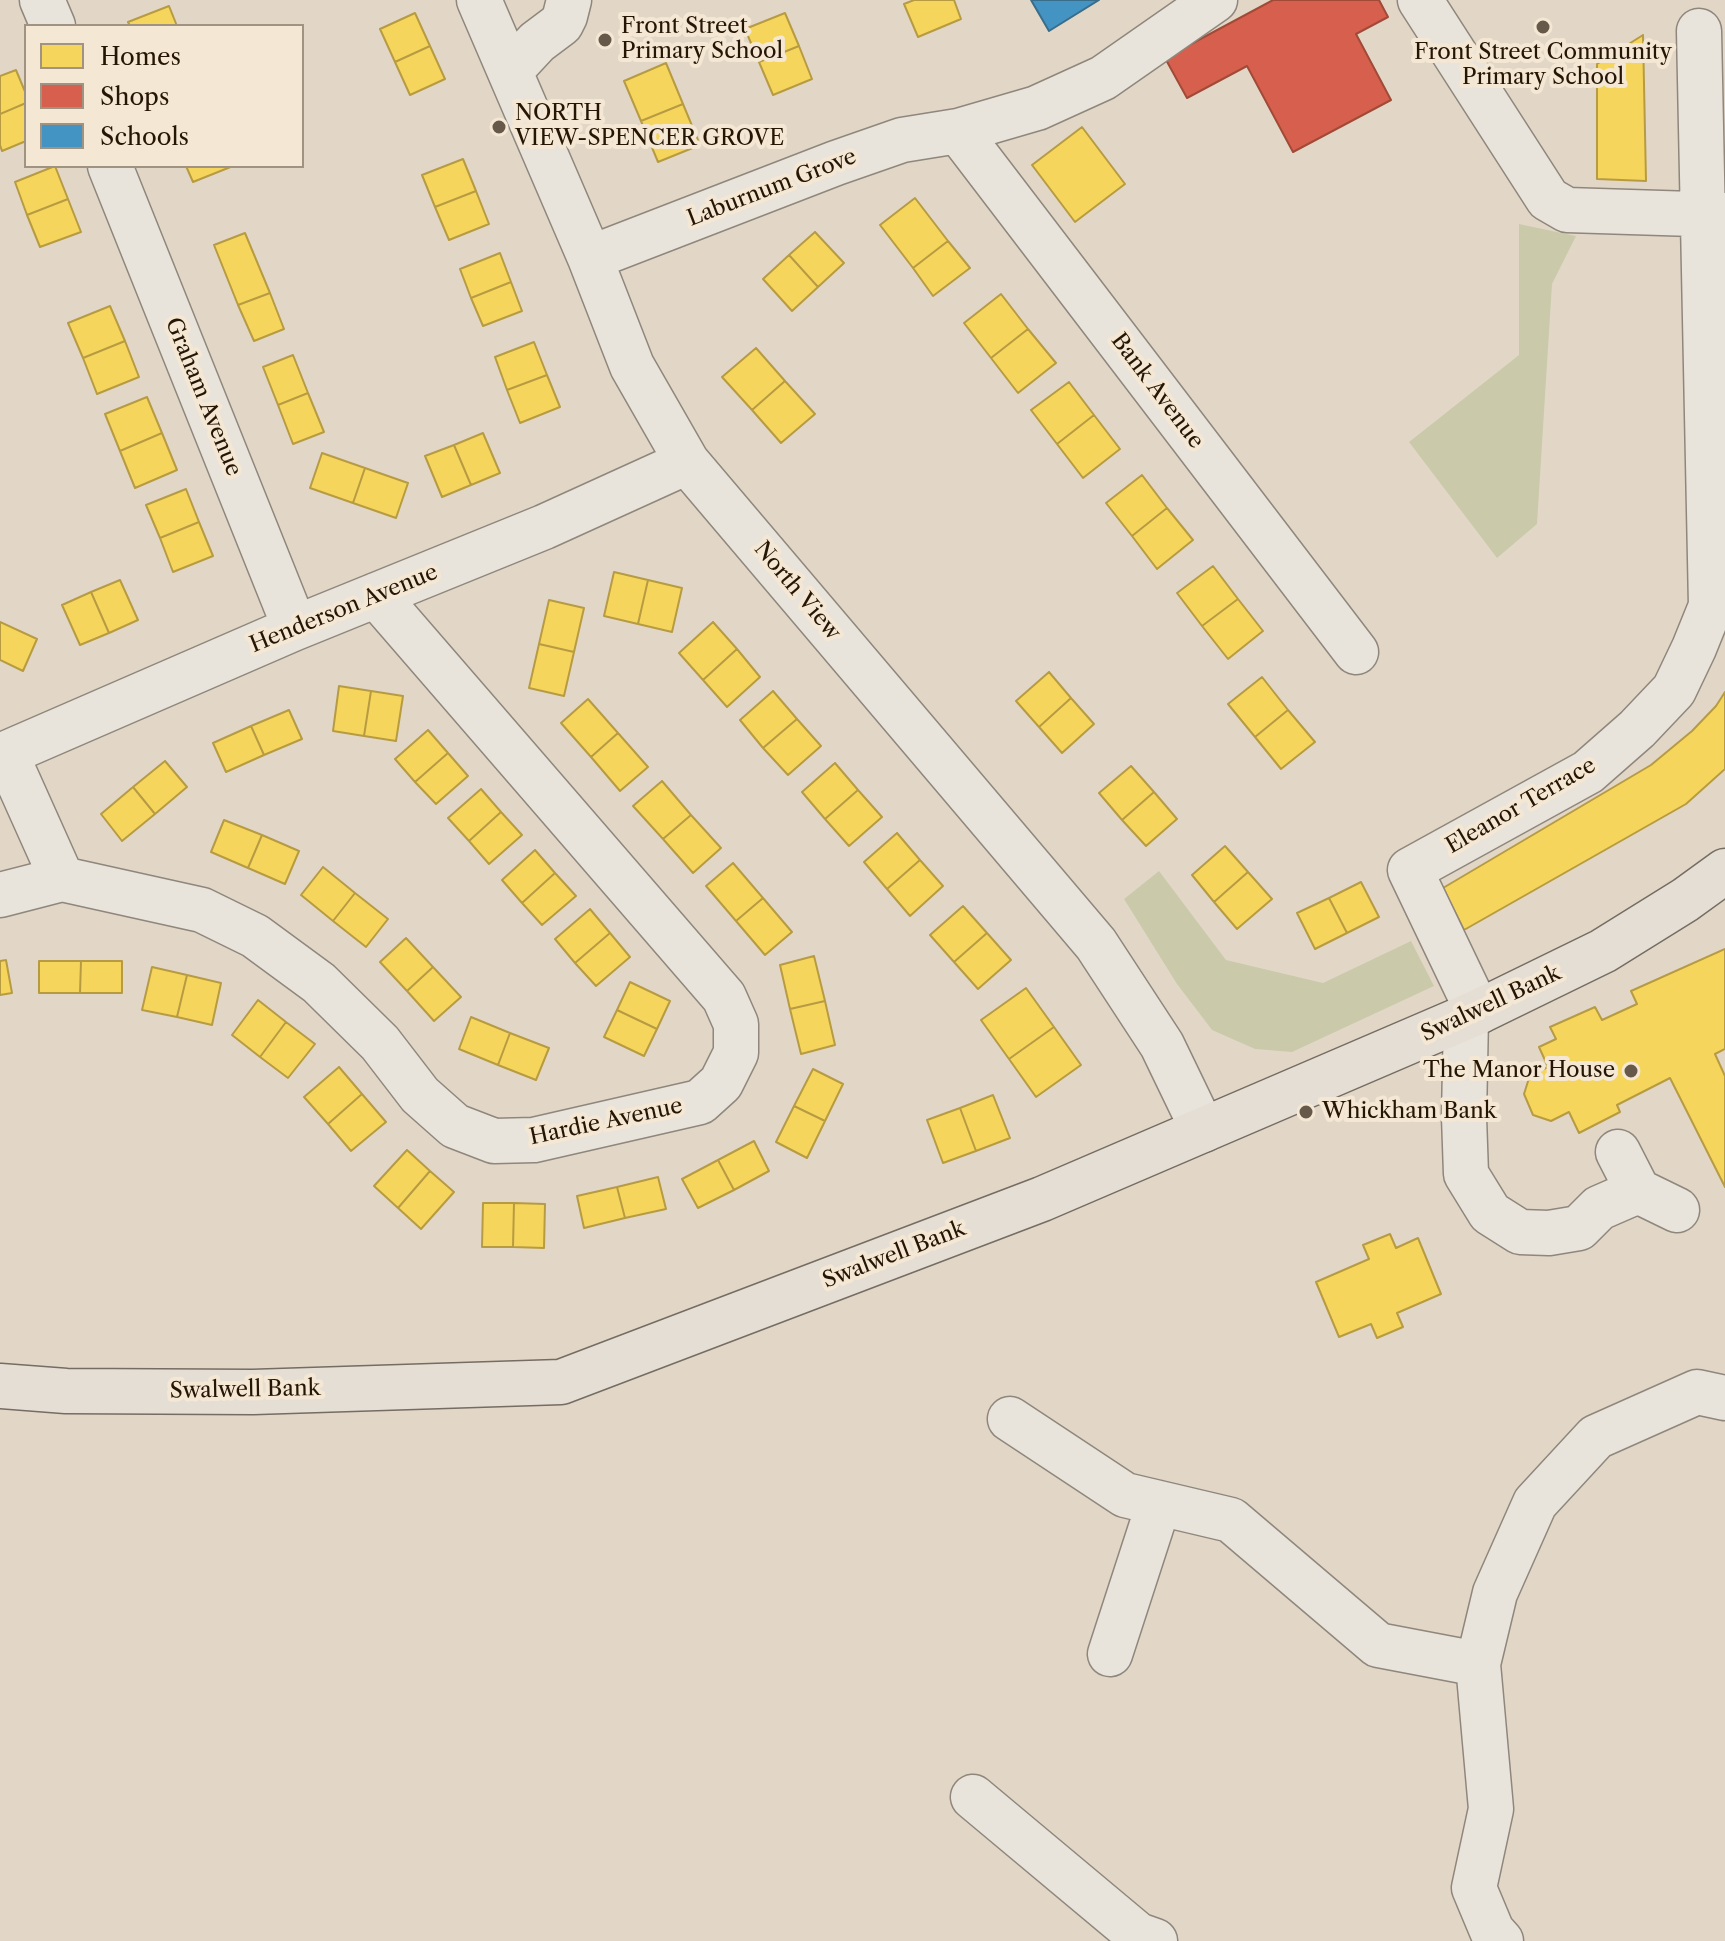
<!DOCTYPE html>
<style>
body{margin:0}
#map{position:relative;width:1725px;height:1941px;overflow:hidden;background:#e2d7c7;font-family:"Libre Caslon Text",serif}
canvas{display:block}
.legend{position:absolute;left:24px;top:24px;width:280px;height:144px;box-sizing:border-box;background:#f4e7d3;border:2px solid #a19381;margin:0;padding:10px 14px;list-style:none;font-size:24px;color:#251505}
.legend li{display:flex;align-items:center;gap:16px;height:40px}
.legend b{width:40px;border:2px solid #a19381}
</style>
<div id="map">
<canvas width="1725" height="1941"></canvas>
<ul class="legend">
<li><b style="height:22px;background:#f6d55c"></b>Homes</li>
<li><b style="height:22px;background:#d6604d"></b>Shops</li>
<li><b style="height:22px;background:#4393c3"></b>Schools</li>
</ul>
</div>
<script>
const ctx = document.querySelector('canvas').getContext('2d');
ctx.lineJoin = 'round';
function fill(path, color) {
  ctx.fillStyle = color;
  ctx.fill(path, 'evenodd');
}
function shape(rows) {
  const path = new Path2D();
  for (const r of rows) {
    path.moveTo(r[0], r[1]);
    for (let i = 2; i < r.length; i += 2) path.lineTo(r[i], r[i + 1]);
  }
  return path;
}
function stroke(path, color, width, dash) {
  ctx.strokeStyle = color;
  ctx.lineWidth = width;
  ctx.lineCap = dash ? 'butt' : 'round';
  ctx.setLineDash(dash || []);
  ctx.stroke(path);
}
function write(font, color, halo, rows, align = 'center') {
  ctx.font = font + ' "Libre Caslon Text",serif';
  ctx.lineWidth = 8;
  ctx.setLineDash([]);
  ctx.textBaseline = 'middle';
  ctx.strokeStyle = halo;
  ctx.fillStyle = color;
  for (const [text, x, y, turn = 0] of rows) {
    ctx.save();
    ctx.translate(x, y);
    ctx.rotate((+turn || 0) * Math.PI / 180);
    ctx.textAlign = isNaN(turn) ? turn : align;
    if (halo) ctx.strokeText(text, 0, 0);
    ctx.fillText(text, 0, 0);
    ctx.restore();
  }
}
fill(shape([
 [1519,224,1576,236,1552,284,1537,524,1497,558,1409,442,1519,355],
 [1159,871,1226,960,1323,983,1411,941,1434,986,1292,1052,1255,1049,1212,1030,1177,984,1124,899]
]), '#cacaaa');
const homes = shape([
 [914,0,954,0,961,19,918,37,904,4,914,0],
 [169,6,177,26,130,26,128,22,169,6],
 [415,13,430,46,395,62,380,29,415,13],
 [785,13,799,46,759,62,745,29,785,13],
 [1643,35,1646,181,1597,179,1597,64,1643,35],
 [430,46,445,79,410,95,395,62,430,46],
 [799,46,812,79,773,95,759,62,799,46],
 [666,63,683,104,641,121,624,81,666,63],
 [16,70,26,94,26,103,0,114,0,76,16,70],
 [26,103,26,141,2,151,0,145,0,114,26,103],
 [683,104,700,145,658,162,641,121,683,104],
 [1082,127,1125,184,1075,222,1032,165,1082,127],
 [463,159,476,191,435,207,422,175,463,159],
 [55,166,68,199,27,215,15,182,55,166],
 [186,166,233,166,193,182,186,166],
 [476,191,489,224,449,240,435,207,476,191],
 [915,198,948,241,913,268,880,225,915,198],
 [68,199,81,232,40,247,27,215,68,199],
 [815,232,844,263,818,287,789,255,815,232],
 [245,233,270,293,238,305,214,245,245,233],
 [948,241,970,268,933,296,913,268,948,241],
 [500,253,511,282,471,298,460,269,500,253],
 [789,255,818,287,792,311,763,279,789,255],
 [511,282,522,311,483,326,471,298,511,282],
 [270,293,284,329,254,341,238,305,270,293],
 [1001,294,1028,329,991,358,964,323,1001,294],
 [110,306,125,341,83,358,68,323,110,306],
 [1028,329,1056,363,1018,393,991,358,1028,329],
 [125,341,139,377,97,394,83,358,125,341],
 [534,342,547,375,507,390,495,357,534,342],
 [756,348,785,381,752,410,722,377,756,348],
 [293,355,308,393,278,405,263,367,293,355],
 [547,375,560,407,520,423,507,390,547,375],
 [785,381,815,414,781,443,752,410,785,381],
 [1069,382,1094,415,1057,444,1031,410,1069,382],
 [308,393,324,432,293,444,278,405,308,393],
 [147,397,162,433,120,451,105,414,147,397],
 [1094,415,1120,449,1083,478,1057,444,1094,415],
 [162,433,177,470,135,488,120,451,162,433],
 [483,433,500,473,471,485,454,445,483,433],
 [454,445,471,485,442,497,425,456,454,445],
 [322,453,365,468,353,503,310,488,322,453],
 [365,468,408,483,396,518,353,503,365,468],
 [1142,475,1167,508,1132,536,1106,503,1142,475],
 [186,489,199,522,160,538,146,505,186,489],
 [1167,508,1193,540,1157,569,1132,536,1167,508],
 [199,522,213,556,173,572,160,538,199,522],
 [1213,566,1238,599,1202,626,1177,593,1213,566],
 [614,572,648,580,638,624,604,616,614,572],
 [120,580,138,620,109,633,91,592,120,580],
 [648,580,682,588,672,632,638,624,648,580],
 [91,592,109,633,80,645,62,605,91,592],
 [1238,599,1263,631,1228,659,1202,626,1238,599],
 [549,600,584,608,574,652,539,644,549,600],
 [0,622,37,639,23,671,0,660,0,622],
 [713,622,737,649,703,680,679,653,713,622],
 [539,644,574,652,564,696,529,688,539,644],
 [737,649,760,677,727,707,703,680,737,649],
 [1049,672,1071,698,1039,727,1016,701,1049,672],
 [1262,677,1288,710,1255,737,1228,704,1262,677],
 [339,686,371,691,364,736,333,731,339,686],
 [371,691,403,696,396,741,364,736,371,691],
 [773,691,797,719,763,748,740,720,773,691],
 [1725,692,1725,769,1686,804,1464,930,1443,888,1651,765,1692,731,1716,706,1725,692],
 [1071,698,1094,724,1062,753,1039,727,1071,698],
 [588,699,618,733,591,757,561,723,588,699],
 [289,710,302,739,264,755,251,726,289,710],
 [1288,710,1315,742,1281,769,1255,737,1288,710],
 [797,719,821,746,788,775,763,748,797,719],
 [251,726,264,755,226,772,213,743,251,726],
 [428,730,448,753,415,782,395,759,428,730],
 [618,733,648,767,620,791,591,757,618,733],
 [448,753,468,776,436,804,415,782,448,753],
 [165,761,187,787,155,814,133,787,165,761],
 [835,763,858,790,825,819,802,792,835,763],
 [1131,766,1154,792,1122,820,1099,793,1131,766],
 [662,781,691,815,663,839,633,806,662,781],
 [133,787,155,814,122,841,101,814,133,787],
 [481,789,501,812,469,841,448,818,481,789],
 [858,790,882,817,849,846,825,819,858,790],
 [1154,792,1177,819,1146,846,1122,820,1154,792],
 [501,812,522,835,489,864,469,841,501,812],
 [691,815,721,848,693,873,663,839,691,815],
 [224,820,262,835,248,868,211,852,224,820],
 [897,833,920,860,887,889,864,862,897,833],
 [262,835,299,851,285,884,248,868,262,835],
 [1225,846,1248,872,1214,902,1192,875,1225,846],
 [535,850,555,873,522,903,502,880,535,850],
 [920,860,943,886,910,916,887,889,920,860],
 [733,863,763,898,736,921,706,886,733,863],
 [323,867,355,893,333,921,301,895,323,867],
 [1248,872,1272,899,1237,929,1214,902,1248,872],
 [555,873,576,896,542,925,522,903,555,873],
 [1361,882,1379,917,1347,933,1329,898,1361,882],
 [355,893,388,919,366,947,333,921,355,893],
 [763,898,792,932,765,955,736,921,763,898],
 [1329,898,1347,933,1315,949,1297,913,1329,898],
 [963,906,987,933,954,962,930,935,963,906],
 [590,909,610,933,575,963,555,939,590,909],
 [610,933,630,957,596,986,575,963,610,933],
 [987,933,1011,960,978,989,954,962,987,933],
 [406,938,433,967,407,991,380,962,406,938],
 [1725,949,1725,1049,1715,1054,1725,1076,1725,1187,1670,1078,1617,1105,1620,1112,1579,1133,1569,1112,1551,1121,1533,1115,1524,1094,1530,1075,1548,1067,1539,1047,1556,1039,1550,1027,1595,1007,1602,1020,1637,1004,1631,991,1725,949],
 [814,956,825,1001,790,1009,780,965,814,956],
 [6,960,12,993,0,995,0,961,6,960],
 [39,961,81,961,80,993,39,993,39,961],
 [81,961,122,961,122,993,80,993,81,961],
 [152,967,187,975,177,1017,142,1010,152,967],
 [433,967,461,997,434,1021,407,991,433,967],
 [187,975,221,983,212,1025,177,1017,187,975],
 [630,982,670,1001,657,1029,617,1010,630,982],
 [1026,988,1054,1027,1009,1059,981,1020,1026,988],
 [258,1000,286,1022,260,1057,232,1035,258,1000],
 [825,1001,835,1045,801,1054,790,1009,825,1001],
 [617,1010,657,1029,644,1056,604,1037,617,1010],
 [471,1017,510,1033,498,1065,459,1049,471,1017],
 [286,1022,315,1044,288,1078,260,1057,286,1022],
 [1054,1027,1081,1065,1036,1097,1009,1059,1054,1027],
 [510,1033,549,1048,536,1080,498,1065,510,1033],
 [339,1067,362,1094,328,1124,304,1097,339,1067],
 [813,1069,843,1084,825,1121,794,1106,813,1069],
 [362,1094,386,1122,351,1151,328,1124,362,1094],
 [993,1095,1010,1138,976,1151,960,1108,993,1095],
 [794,1106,825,1121,807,1158,776,1142,794,1106],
 [960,1108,976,1151,943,1163,927,1120,960,1108],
 [754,1141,769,1171,734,1190,718,1160,754,1141],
 [407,1150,430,1171,398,1208,374,1186,407,1150],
 [718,1160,734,1190,698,1208,682,1179,718,1160],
 [430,1171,454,1192,421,1229,398,1208,430,1171],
 [658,1177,666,1209,625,1218,617,1187,658,1177],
 [617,1187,625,1218,584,1228,577,1196,617,1187],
 [483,1203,514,1203,513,1247,482,1247,483,1203],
 [514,1203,545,1204,544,1248,513,1247,514,1203],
 [1390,1234,1396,1248,1418,1238,1441,1294,1397,1313,1403,1327,1377,1338,1371,1324,1339,1337,1316,1282,1369,1259,1363,1245,1390,1234]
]);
fill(homes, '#f6d55c');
stroke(homes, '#b79b42', 2);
const shops = shape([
 [1273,0,1379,0,1388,17,1356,34,1391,100,1293,152,1247,66,1187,98,1165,58,1273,0]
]);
fill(shops, '#d6604d');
stroke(shops, '#a14a37', 2);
const schools = shape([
 [1031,0,1099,0,1049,31,1031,0]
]);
fill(schools, '#4393c3');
stroke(schools, '#3a6d8a', 2);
const minor = shape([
 [42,0,53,26],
 [479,0,590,258,632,366,687,462,1096,944,1162,1045,1203,1130],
 [1420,0,1548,199,1567,210,1725,215],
 [510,71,537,42,561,24,565,16,569,0],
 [958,131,1356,652],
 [110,166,295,628],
 [590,258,836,163,902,140,958,131,1037,108,1103,78,1215,0],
 [6,754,62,879],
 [0,756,295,628,544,527,687,462],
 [0,895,62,879,202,910,255,936,319,983,380,1043,420,1095,455,1126,494,1141,534,1140,700,1102,721,1083,736,1053,736,1024,724,997,376,595],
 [1478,1012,1410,870,1588,772,1637,729,1674,690,1694,648,1711,606,1699,31],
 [1466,1017,1464,1117,1466,1174,1490,1213,1520,1232,1549,1233,1579,1228,1599,1208,1638,1191,1618,1152],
 [1638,1191,1677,1210],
 [1010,1419,1125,1495,1231,1520,1378,1645,1478,1664],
 [1110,1654,1159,1503],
 [973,1797,1138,1935,1155,1941],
 [1501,1941,1492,1931,1474,1888,1491,1809,1478,1664,1495,1593,1535,1503,1596,1437,1697,1392,1725,1398]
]);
const major = shape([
 [0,1386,66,1391,253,1392,561,1382,1042,1199,1478,1012,1603,951,1685,900,1725,871]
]);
stroke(minor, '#8f877c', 47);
stroke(major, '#756c62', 47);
stroke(minor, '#e8e3db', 44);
stroke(major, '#e5ded4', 44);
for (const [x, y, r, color] of [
 [1543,27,8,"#675949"],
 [605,40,8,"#675949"],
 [499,127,8,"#675949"],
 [1631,1071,8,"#675949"],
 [1306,1112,8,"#675949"]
]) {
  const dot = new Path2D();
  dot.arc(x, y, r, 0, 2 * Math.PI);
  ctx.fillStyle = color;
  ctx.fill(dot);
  stroke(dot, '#f4e7d3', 3);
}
write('22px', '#251505', '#f4e7d3', [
 ["Front Street",621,27],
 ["Primary School",621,52],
 ["Front Street Community",1543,53,"center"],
 ["Primary School",1543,78,"center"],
 ["NORTH",515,114],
 ["VIEW-SPENCER GROVE",515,139],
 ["The Manor House",1615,1071,"right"],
 ["Whickham Bank",1322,1112]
], 'left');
write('22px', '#251505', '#f4e7d3', [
 ["Laburnum Grove",772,188,-21],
 ["Bank Avenue",1157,391,53],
 ["Graham Avenue",203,397,68],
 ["North View",797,591,50],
 ["Henderson Avenue",344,609,-22],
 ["Eleanor Terrace",1521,806,-30],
 ["Swalwell Bank",1491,1004,-25],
 ["Hardie Avenue",606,1122,-12],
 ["Swalwell Bank",894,1255,-21],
 ["Swalwell Bank",245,1390,-1]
]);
</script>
